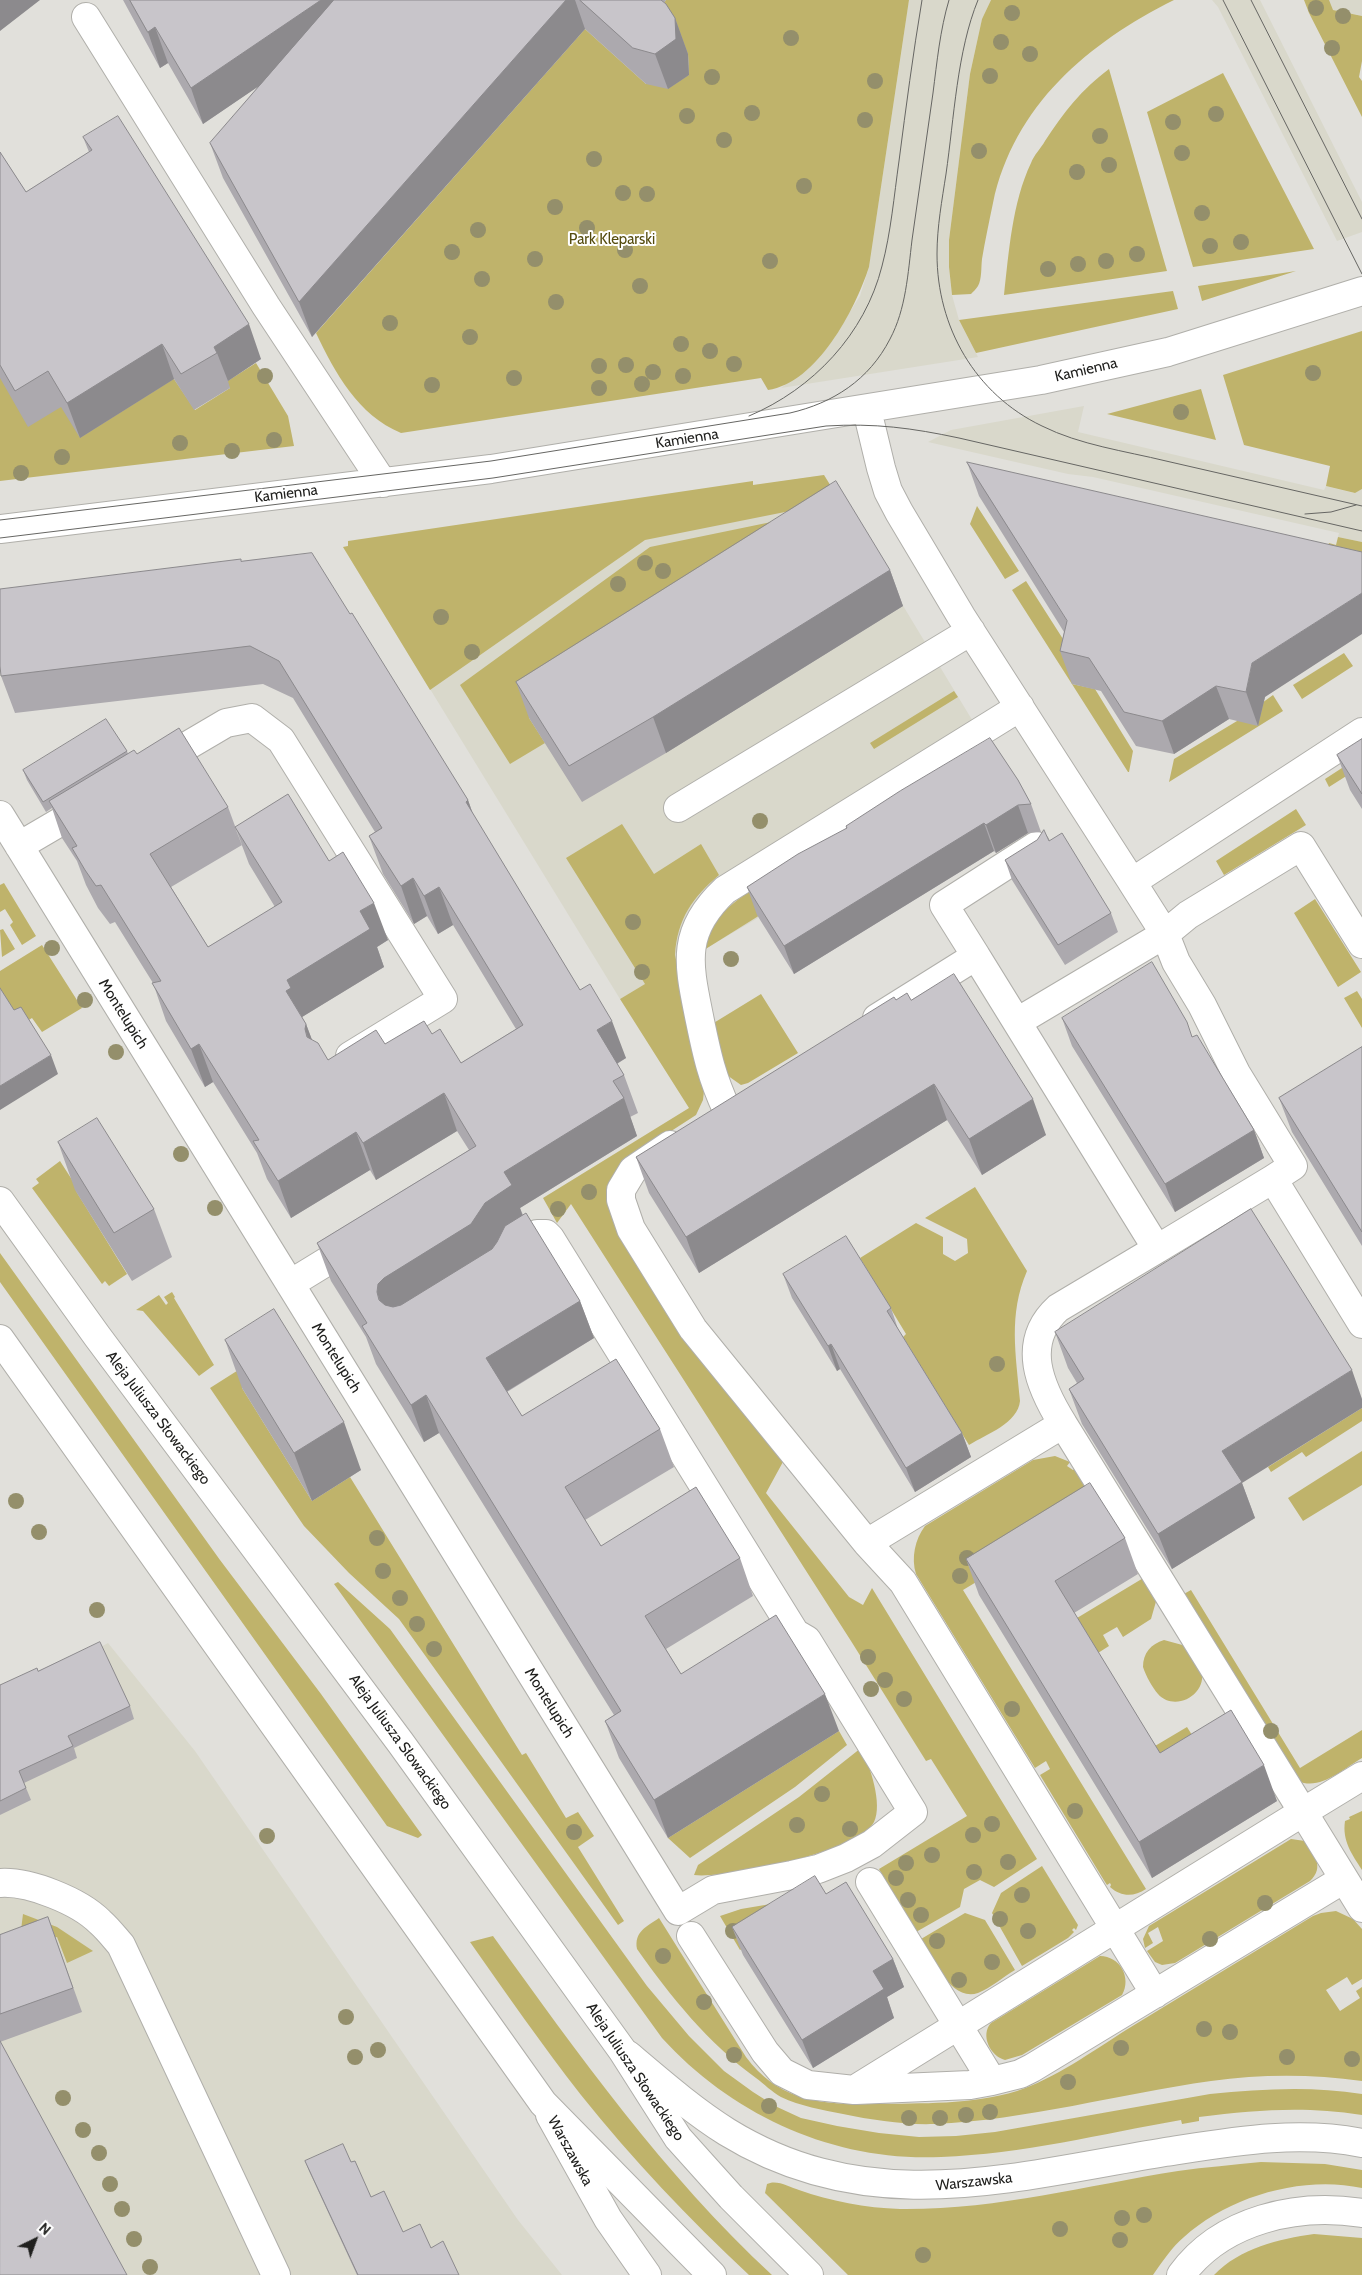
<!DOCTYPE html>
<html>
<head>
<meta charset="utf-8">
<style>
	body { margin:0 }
	#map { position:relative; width:1362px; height:2275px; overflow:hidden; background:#e1e0db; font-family:Cabin,sans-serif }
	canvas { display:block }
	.north { position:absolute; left:10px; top:2215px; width:50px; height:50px; -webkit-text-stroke:4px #fff; paint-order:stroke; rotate:42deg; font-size:14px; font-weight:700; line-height:20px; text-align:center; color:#20201e }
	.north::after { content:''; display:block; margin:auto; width:18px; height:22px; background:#20201e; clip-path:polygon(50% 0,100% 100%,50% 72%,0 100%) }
</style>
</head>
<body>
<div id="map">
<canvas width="1362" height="2275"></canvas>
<div class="north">N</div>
</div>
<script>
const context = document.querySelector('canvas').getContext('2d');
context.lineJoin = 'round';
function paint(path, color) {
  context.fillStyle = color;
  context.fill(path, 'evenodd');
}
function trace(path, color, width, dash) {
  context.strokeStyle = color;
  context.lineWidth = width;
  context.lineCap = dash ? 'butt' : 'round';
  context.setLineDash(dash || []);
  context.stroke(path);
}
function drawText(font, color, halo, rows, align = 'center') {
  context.font = font + ' Cabin,sans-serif';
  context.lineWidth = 4;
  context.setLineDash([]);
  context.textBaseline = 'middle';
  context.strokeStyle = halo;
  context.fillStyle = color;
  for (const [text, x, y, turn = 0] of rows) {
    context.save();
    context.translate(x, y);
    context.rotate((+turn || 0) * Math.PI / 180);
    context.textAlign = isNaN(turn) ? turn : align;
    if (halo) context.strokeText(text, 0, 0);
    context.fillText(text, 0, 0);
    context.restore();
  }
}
const built = new Path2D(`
	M909 0H991L982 19 970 74 949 240V267L952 295 959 320 978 357 781 388 807 368 826 349 860 296 869 267Z
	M1212 0H1260L1362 202V232L1337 241 1218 7Z
	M1304 0H1362V16L1333 10Z
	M1084 406 1078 432 1324 490 1326 486 1354 493 1362 489V542L1338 537 1339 533 1093 477 1068 474 928 442 951 430Z
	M824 475 980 733 757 915 758 918 620 999 343 547Z
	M108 1643 195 1751 518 2220 562 2275H0V1699L41 1680Z`);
const green = new Path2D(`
	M666 0H909L869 267C855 310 817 383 768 390L761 378 401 433C358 415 335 373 316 333L585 29 646 84 689 75 688 54 678 40 653 18Z
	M991 0H1174C1088 43 1014 105 993 203 989 222 985 241 982 259 981 267 982 279 978 286 976 289 973 292 971 294L952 295 949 267V240L970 74 982 19Z
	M1304 0H1329L1333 10 1362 16V61L1359 77 1362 81V117L1309 13Z
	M1109 69 1167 271 1004 295C1009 252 1012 203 1031 163 1034 155 1041 148 1045 141 1064 112 1081 90 1109 69Z
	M1223 73 1314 249 1193 267 1147 112Z
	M1296 271 1202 301 1198 286Z
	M1173 291 1178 309 976 353 959 320Z
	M1362 331V489L1355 493 1326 486 1330 466 1244 445 1223 375Z
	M0 341 61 407 174 379 195 410 230 388 226 382 256 363 288 416 294 446 0 481Z
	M1201 389 1216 440 1107 414Z
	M824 475 840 501 645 540 430 690 343 547 348 546V541L753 481V485Z
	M977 506 1019 571 1005 579 970 524Z
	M844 507 529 718 545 743 510 764 460 685 650 547Z
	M1338 537 1362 542V560L1326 552 1329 543 1336 545Z
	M1026 581 1077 661 1072 684 1095 689 1133 751 1129 772H1128L1012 590Z
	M1344 653 1353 666 1302 699 1293 685Z
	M954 691 958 697 874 749 870 743Z
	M1273 695 1283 711 1169 782 1174 759 1237 721Z
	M1362 755V766L1329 787 1325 779Z
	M970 756 983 776 704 950C711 922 720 913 743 896Z
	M1296 809 1306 825 1224 875 1216 861Z
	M622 824 654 874 701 844 719 875C693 897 677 919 675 955L704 1091 703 1100 696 1115 631 1157 612 1183 784 1460 766 1493 849 1597 863 1605 872 1588 1037 1859 994 1887 980 1880 964 1889 960 1907 916 1932 879 1869 967 1816 931 1759 926 1761 851 1641 571 1204 557 1223 543 1198 689 1108 620 999 645 984 566 858Z
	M4 883 36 936 22 945 10 925 13 922 5 909 0 912V885Z
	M1315 899 1361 972 1338 987 1294 913Z
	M3 929 15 949 2 957 0 930Z
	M42 945 82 1008 42 1032 32 1018 19 1026 0 996V971Z
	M1357 991 1362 999V1028L1344 998Z
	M761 994 798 1053 748 1083 741 1085 724 1073 712 1024Z
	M60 1161 76 1186V1191L127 1274 109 1286 105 1281 102 1284 32 1188 39 1183 36 1179Z
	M975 1187 1027 1271C1008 1315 1016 1354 1020 1401 1018 1423 987 1434 969 1445L903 1337 906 1334 860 1258 916 1223 943 1237V1254L955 1261 968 1253 967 1239 925 1218Z
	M0 1253 220 1560 321 1694 422 1835 418 1838 387 1826 0 1282Z
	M172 1292 175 1297 174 1298 214 1365 199 1376 143 1311 136 1310 159 1295 166 1305 168 1303 164 1297Z
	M284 1341 242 1388 312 1501 350 1477 522 1755 526 1753 566 1818 578 1812 594 1836 578 1847 624 1921 618 1925 399 1619 349 1573 304 1526 210 1388Z
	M1362 1408V1421L1306 1457 1302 1452 1271 1472 1268 1467Z
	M1362 1451V1485L1303 1521 1288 1498Z
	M1055 1456 1070 1462 1067 1466 1073 1470 1076 1468 1101 1507 963 1590 1146 1889C1134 1897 1121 1897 1110 1887L1111 1885 1110 1883 1107 1885 1105 1882 1040 1775 1050 1769 1046 1761 1035 1768 916 1574C911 1558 915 1539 925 1526L1033 1460Z
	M1145 1577 1157 1598 1151 1619 1123 1637 1117 1627 1103 1635 1109 1646 1098 1653 1077 1618Z
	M338 1582 390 1629 647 1986 689 2036 724 2071 753 2092 775 2106 801 2118 837 2126 879 2133 919 2137 956 2136 995 2132 1210 2094C1261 2089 1311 2086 1362 2094V2115C1303 2106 1258 2110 1199 2117V2121L1182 2124 1181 2120C1101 2134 1022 2154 941 2157 835 2162 733 2116 662 2038L334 1584Z
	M1191 1590 1300 1768 1362 1730V1758C1343 1769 1320 1791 1298 1781L1182 1595Z
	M1164 1640 1186 1646C1191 1653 1198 1661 1201 1669 1209 1694 1175 1713 1158 1694 1152 1687 1146 1676 1143 1667 1143 1653 1151 1644 1164 1640Z
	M1187 1727 1202 1751 1175 1780 1155 1746Z
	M839 1731 847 1745 795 1787 690 1858 668 1838Z
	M861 1748C870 1766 883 1804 874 1822 859 1852 726 1879 694 1875L698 1865 799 1797Z
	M1362 1811V1870C1352 1854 1342 1841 1345 1821L1350 1819 1349 1817Z
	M1291 1839 1305 1841C1314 1854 1325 1867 1310 1881L1175 1963 1162 1965 1155 1962 1147 1951 1163 1941 1158 1927 1148 1933 1153 1943 1145 1948 1143 1939 1149 1926Z
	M1042 1866 1078 1925 1076 1930 1074 1928 1072 1930 1074 1932 1068 1938 1022 1966 992 1913 1001 1893Z
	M842 1892 826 1898 740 1950 720 1916 741 1909Z
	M1336 1911 1353 1919 1362 1929V1979L1352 1985 1347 1977 1326 1990 1340 2011 1360 1998 1356 1991 1362 1987V2081C1312 2074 1261 2074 1211 2081 1118 2094 1027 2120 934 2124 904 2125 872 2120 843 2114 823 2110 800 2106 781 2097 772 2092 764 2084 756 2078 708 2043 671 1997 637 1949 634 1932 646 1927 659 1918L746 2057C779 2102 824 2105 875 2104 922 2103 971 2105 1017 2091 1054 2079 1093 2051 1126 2030 1188 1992 1251 1954 1313 1916L1321 1913Z
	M965 1913 985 1920 1015 1970C1003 1977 991 1988 978 1993 950 2002 933 1958 921 1939Z
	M23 1914 57 1927 93 1951 67 1963 57 1937 19 1946Z
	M493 1936C578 2054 664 2175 772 2275H749C689 2219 632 2159 581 2095 542 2045 506 1993 470 1942Z
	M1100 1956C1120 1956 1132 1978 1122 1995L1022 2055 1005 2060C990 2056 980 2035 991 2023Z
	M1261 2162 1325 2164 1362 2170V2188C1303 2175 1229 2196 1184 2237 1172 2247 1162 2262 1153 2275H848L765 2193 767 2184C776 2179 790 2187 799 2190 830 2201 866 2208 900 2209 997 2210 1083 2186 1178 2171 1206 2167 1233 2165 1261 2162Z
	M1314 2234 1362 2238V2275H1214C1240 2248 1279 2239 1314 2234Z`);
const minor = new Path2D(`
	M86 17 266 306 383 483
	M867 410 881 468 888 491 899 512 961 616 1132 882 1362 732
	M0 529 491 469 1041 380 1168 352 1362 291
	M158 763 226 723 252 718 281 740 443 999 350 1056
	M678 808 971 631
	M0 815 678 1911 713 1890 792 1875 818 1869 846 1858 872 1844 913 1812 807 1640 795 1633 550 1238 546 1234H537L506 1253
	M19 846 89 805
	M976 956 944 905 1036 846
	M877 1018 976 956 1157 1249 1273 1179 1362 1324
	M1017 1022 1165 934 1132 882
	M727 1110C712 1078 707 1055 700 1021 689 966 679 933 725 890L1020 707
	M670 1145 633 1170 621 1190V1200L631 1229 693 1329 867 1543 903 1582 1155 1994
	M1273 1179 1293 1166 1236 1073 1202 1005 1176 962 1165 934 1188 915 1301 846 1362 944
	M290 1284 357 1243
	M1063 1424C1040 1387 1020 1343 1058 1308L1157 1249
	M1362 1776 1303 1812 1362 1908
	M0 1883C29 1881 79 1901 100 1922 108 1929 114 1937 121 1945L276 2275
	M691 1936 765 2052 782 2072 808 2085 854 2090 1303 1812 1063 1424 867 1543
	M628 2055C660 2082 692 2110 727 2132 870 2220 1012 2177 1165 2152 1231 2142 1296 2130 1362 2143
	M992 2081 1020 2074 1032 2068 1344 1879
	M856 2090 970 2085 992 2081 870 1882
	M550 2115 608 2219 647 2275
	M1181 2275C1222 2219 1297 2203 1362 2213`);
const major = new Path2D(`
	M0 1201 97 1336 400 1742 622 2050 678 2138 731 2197 809 2275
	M0 1339 543 2103 712 2275`);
const tram = new Path2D(`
	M978 0C957 51 954 119 946 174 942 200 937 227 937 254 937 327 975 394 1042 426 1080 445 1125 451 1166 461 1231 476 1297 491 1362 506
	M1223 0 1362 274
	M1251 0 1362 219
	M749 416C813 389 865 334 882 266 891 232 894 196 899 161 906 107 913 54 922 0
	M1305 514 1331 512 1356 505
	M0 520 491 461 790 413C833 403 869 380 890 339 906 309 908 273 912 240 919 191 926 142 933 93 937 62 940 30 949 0
	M0 538 493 478 826 426C875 423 912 428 959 438L1362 531`);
const trees = [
	[1316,8],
	[1012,13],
	[1343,16],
	[791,38],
	[1001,42],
	[1332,48],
	[1030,54],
	[990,76],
	[712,77],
	[875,81],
	[752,113],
	[1216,114],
	[687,116],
	[865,120],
	[1173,122],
	[1100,136],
	[724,140],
	[979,151],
	[1182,153],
	[594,159],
	[1109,165],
	[1077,172],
	[804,186],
	[623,193],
	[647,194],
	[555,207],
	[1202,213],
	[587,228],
	[478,230],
	[1241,242],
	[1210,246],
	[625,250],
	[452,252],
	[1137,254],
	[535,259],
	[770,261],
	[1106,261],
	[1078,264],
	[1048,269],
	[482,279],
	[640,286],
	[556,302],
	[390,323],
	[470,337],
	[681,344],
	[710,351],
	[734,364],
	[626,365],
	[599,366],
	[653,372],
	[1313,373],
	[265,376],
	[683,376],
	[514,378],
	[642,384],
	[432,385],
	[599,388],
	[1181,412],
	[274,440],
	[180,443],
	[232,451],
	[62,457],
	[21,473],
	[645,563],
	[663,571],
	[618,584],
	[441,617],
	[472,652],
	[760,821],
	[633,922],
	[52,948],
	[731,959],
	[642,972],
	[85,1000],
	[116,1052],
	[181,1154],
	[589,1192],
	[215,1208],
	[558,1209],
	[997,1364],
	[16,1501],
	[39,1532],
	[377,1538],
	[967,1558],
	[383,1571],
	[960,1576],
	[400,1598],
	[97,1610],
	[417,1624],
	[434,1649],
	[868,1657],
	[885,1680],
	[871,1689],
	[904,1699],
	[1012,1709],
	[1271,1731],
	[822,1794],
	[1075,1811],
	[992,1824],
	[797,1825],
	[850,1829],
	[574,1832],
	[973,1835],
	[267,1836],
	[932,1855],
	[1008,1862],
	[906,1863],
	[974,1872],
	[896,1878],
	[1022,1895],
	[908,1900],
	[1265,1903],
	[921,1915],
	[1000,1919],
	[733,1931],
	[1028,1931],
	[1210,1939],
	[937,1941],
	[663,1956],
	[992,1962],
	[959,1980],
	[704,2002],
	[346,2017],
	[1204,2029],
	[1230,2032],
	[1121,2048],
	[378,2050],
	[734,2055],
	[355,2057],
	[1287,2057],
	[1352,2059],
	[1068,2082],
	[63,2098],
	[769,2106],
	[990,2112],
	[966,2115],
	[909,2118],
	[940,2118],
	[83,2130],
	[99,2153],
	[110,2184],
	[122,2209],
	[1144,2215],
	[1122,2218],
	[1060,2229],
	[134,2239],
	[1120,2240],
	[923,2255],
	[150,2267]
];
const wall = new Path2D(`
	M123 0H666L664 3 675 18 688 54 689 75 668 89 646 84 585 29 312 337 223 178 210 143 260 85 203 124 168 63 160 68Z
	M83 137 261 359 228 381 230 388 194 410 174 379 80 438 61 407 28 427 0 378V152L26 192 89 152Z
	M967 462 1265 697 1258 726 1229 719 1174 754 1136 746 1101 691 1072 684 1060 651 1064 632 979 496Z
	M242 561 350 614 468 800 473 814 580 990 626 1058 617 1064 624 1075 638 1113 630 1117 637 1136 520 1208 523 1215 580 1301 594 1338 507 1392 522 1416 660 1429 674 1467 585 1520 601 1546 740 1558 753 1596 666 1649 681 1674 839 1731 668 1838 619 1758 605 1721 614 1715 439 1433 424 1442 376 1364 366 1337 331 1281 317 1243 469 1150 457 1131 376 1180 370 1170 291 1218 267 1179 257 1153 213 1082 205 1087 166 1021 153 983 115 922 110 924 98 908 86 885 77 861 62 838 52 808 46 812 27 780 23 770 127 751 128 754H137L228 807 242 845 171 887 208 947 275 907 249 864 235 827 329 861 388 940 377 947 384 967 302 1017 306 1024 312 1040 328 1060 385 1044 432 1034 461 1063 516 1029 453 925 438 934 427 916 414 924 383 874 369 836 375 832 293 698 263 684 15 713 1 676Z
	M890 570 903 606 666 753 582 802 529 718 516 682Z
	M1362 739V809L1350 790 1337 755Z
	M1018 780 1031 804 1041 832 1028 833 996 853 994 851 794 974 757 915 747 887 846 829V826Z
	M1049 841 1111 913 1118 932 1065 965 1012 880 1005 860Z
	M896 1000H911L1046 1135 982 1175 947 1120 699 1273 649 1193 636 1157Z
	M1062 1018 1192 1037 1254 1130 1264 1158 1175 1212 1072 1046Z
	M1362 1047V1246L1292 1132 1279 1098Z
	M58 1142 154 1209 172 1257 132 1281 75 1190Z
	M783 1274 891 1308 898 1329 962 1433 971 1457 915 1492 840 1369 837 1371 792 1298Z
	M1055 1332 1242 1483 1255 1518 1172 1569 1082 1424 1069 1389 1077 1383 1068 1368Z
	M225 1340 361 1470 312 1501 242 1388Z
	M1125 1538 1138 1574 1074 1613 1160 1753 1277 1801 1152 1878 979 1595 966 1559Z
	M38 1671 130 1706 134 1719 74 1748 77 1758 24 1783 31 1800 0 1815V1685Z
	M826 1894 893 1959 904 1987 887 1997 894 2018 813 2068 743 1955 732 1927Z
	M48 1917 82 2012 0 2042V2275V1935Z
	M305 2161 351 2162 371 2197 403 2232 431 2248 459 2275H357L309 2171Z`);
const shadedWall = new Path2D(`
	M0 0H40L0 31Z
	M321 0H339L349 25 203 124 191 88Z
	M566 0H575L585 29 312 337 299 302Z
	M675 18 688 54 689 75 668 89 655 54Z
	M155 27 168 63 160 68 148 32Z
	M249 324 261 359 228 381 217 353 214 347Z
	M162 344 174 379 80 438 67 403Z
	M890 570 903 606 666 753 653 717Z
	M1362 593V634L1265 697 1258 726 1246 692 1252 663Z
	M1216 686 1229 719 1174 754 1162 721Z
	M468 800 481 838 466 802Z
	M1018 805 1028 833 996 853 986 825Z
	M984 823 994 851 794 974 784 946Z
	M413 878 427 916 414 924 401 886Z
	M439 887 453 925 438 934 424 896Z
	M374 903 388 940 377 947 384 967 302 1017 286 991 287 980 360 911Z
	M612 1021 626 1058 611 1067 597 1030Z
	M306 1024 320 1061 318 1067 305 1029Z
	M199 1044 213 1082 205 1087 191 1049Z
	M51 1055 58 1074 0 1110V1086Z
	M934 1084 947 1120 699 1273 686 1237Z
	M444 1093 457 1131 376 1180 363 1143Z
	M624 1098 637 1136 520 1208 525 1223 485 1262 390 1330 377 1292 378 1284 384 1278 504 1172Z
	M1033 1099 1046 1135 982 1175 969 1139Z
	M1254 1130 1264 1158 1175 1212 1165 1184Z
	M356 1132 370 1170 291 1218 278 1181Z
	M580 1301 594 1338 499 1396 486 1358Z
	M831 1344 840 1369 837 1371 828 1346Z
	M1352 1370 1362 1399V1408L1242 1483 1255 1518 1172 1569 1158 1534 1222 1451Z
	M426 1395 439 1433 424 1442 411 1405Z
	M344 1422 361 1470 312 1501 294 1453Z
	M962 1433 971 1457 915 1492 906 1468Z
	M825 1694 839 1731 668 1838 654 1800Z
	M1264 1765 1277 1801 1152 1878 1139 1842Z
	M893 1959 904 1987 887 1997 894 2018 813 2068 802 2040 873 1971Z`);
const building = new Path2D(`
	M130 0H321L191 88 155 27 148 32Z
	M334 0H566L299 302 210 143Z
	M580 0H661L666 4 675 18 676 39 655 54 633 48Z
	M118 116 249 324 214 347 217 353 181 374 162 344 67 403 48 371 15 391 0 365V152L26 192 92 150 83 137Z
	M967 462 1362 552V593L1252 663 1246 692 1216 686 1162 721 1124 712 1089 658 1060 651 1067 621Z
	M836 481 890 570 653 717 569 766 516 682Z
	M312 553 350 614 352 613 468 800 466 802 580 990 590 984 612 1021 597 1030 624 1075 613 1081 624 1098 504 1172 512 1185 485 1203 471 1224 384 1278 378 1284 377 1292 379 1300 385 1305 393 1307 401 1305 492 1249 497 1242 505 1226 526 1213 580 1301 486 1358 522 1416 616 1359 660 1429 565 1487 601 1546 696 1487 740 1558 645 1616 681 1674 776 1615 825 1694 654 1800 605 1721 621 1711 426 1395 411 1405 362 1326 367 1323 317 1243 476 1146 444 1093 363 1143 356 1132 278 1181 253 1141 259 1140 199 1044 191 1049 152 983 161 981 101 885 96 886 85 870 72 848 77 846 49 801 134 750 137 754 179 728 228 807 150 854 208 947 282 902 235 827 288 794 329 861 343 852 374 903 360 911 370 929 287 980 291 988 286 991 306 1024 305 1029 307 1037 318 1043 328 1060 376 1030 385 1044 424 1021 432 1034 440 1029 461 1063 523 1025 439 887 424 896 413 878 401 886 369 836 382 828 279 661 250 646 1 676 0 666V589L241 559V561Z
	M106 719 127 751 43 802 23 770Z
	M990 738 1018 780 1031 804 1018 805 986 825 984 823 784 946 747 887 798 854 847 828 846 826 900 791Z
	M1362 739V794L1337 755Z
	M1044 830 1049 841 1062 833 1111 913 1058 945 1005 860 1037 840Z
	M1152 962 1187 1022 1192 1037 1197 1035 1254 1130 1165 1184 1062 1018Z
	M954 974 1033 1099 969 1139 934 1084 686 1237 636 1157 894 997 896 1000 907 993 911 1000Z
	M0 988 14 1010 21 1007 51 1055 0 1086Z
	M1362 1047V1232L1279 1098Z
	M97 1118 154 1209 114 1233 58 1142Z
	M1251 1209 1352 1370 1222 1451 1242 1482 1158 1534 1069 1389 1084 1379 1055 1332Z
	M846 1236 891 1308 887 1311 962 1433 906 1468 831 1344 828 1346 783 1274Z
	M274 1309 344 1422 294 1453 225 1340Z
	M1090 1483 1125 1538 1055 1581 1160 1753 1231 1710 1264 1765 1139 1842 966 1559Z
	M100 1642 130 1706 68 1736 73 1746 19 1771 26 1788 0 1801V1685L37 1668 38 1671Z
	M815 1876 826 1894 846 1882 893 1959 873 1971 884 1989 802 2040 732 1927Z
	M48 1917 73 1988 0 2014V1935Z
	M0 2041 127 2275H0Z
	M343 2144 351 2162 355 2161 371 2197 384 2191 403 2232 420 2224 431 2248 443 2241 459 2275H358L305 2161Z`);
const parkNames = [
	["Park Kleparski",612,240]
];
const streetNames = [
	["Kamienna",1086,370,-13],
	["Kamienna",687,439,-9],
	["Kamienna",286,494,-7],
	["Montelupich",123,1014,58],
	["Montelupich",336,1358,58],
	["Aleja Juliusza Słowackiego",158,1418,53],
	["Montelupich",549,1703,58],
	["Aleja Juliusza Słowackiego",400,1742,54],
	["Aleja Juliusza Słowackiego",635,2072,56],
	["Warszawska",570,2151,61],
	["Warszawska",974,2182,-6]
];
paint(built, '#d9d8cb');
paint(green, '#bfb36b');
trace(minor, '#b0afaa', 30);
trace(major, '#b0afaa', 30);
trace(minor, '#fff', 28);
trace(major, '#fff', 28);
trace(tram, '#666663', 1);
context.fillStyle = '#948f6b';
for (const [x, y] of trees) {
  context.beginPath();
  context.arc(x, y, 8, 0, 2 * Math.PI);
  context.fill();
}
paint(wall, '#aca9ae');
paint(shadedWall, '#8c8a8d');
paint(building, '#c8c5ca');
trace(building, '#8c8a8d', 1);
drawText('15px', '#554c0f', '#fff', parkNames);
drawText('15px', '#20201e', '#fff', streetNames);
</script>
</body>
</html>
